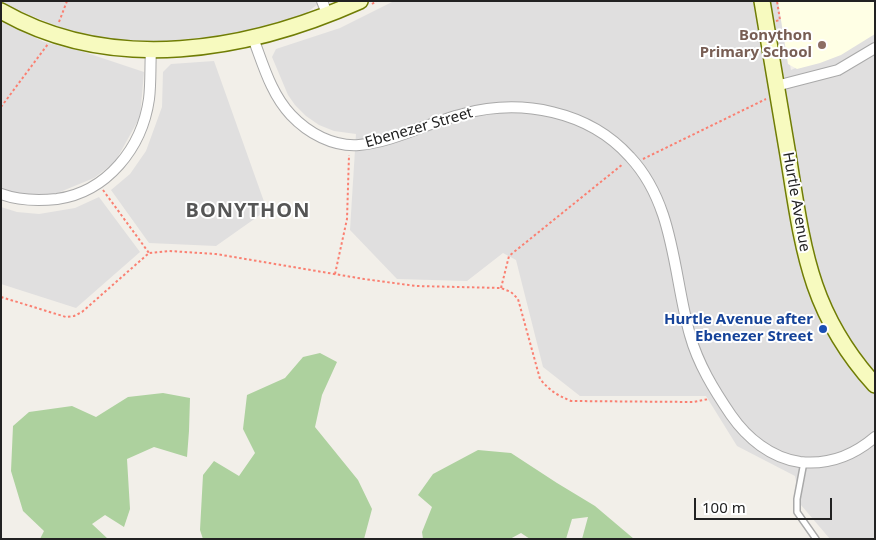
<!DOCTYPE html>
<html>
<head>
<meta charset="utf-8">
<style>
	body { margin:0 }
	#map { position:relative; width:876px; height:540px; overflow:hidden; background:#f2efe9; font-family:"Noto Sans",sans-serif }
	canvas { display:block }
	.frame { position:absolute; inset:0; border:2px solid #222; pointer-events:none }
	.scale { position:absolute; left:694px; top:498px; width:138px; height:22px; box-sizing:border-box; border:2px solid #222; border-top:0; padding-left:6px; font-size:15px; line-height:18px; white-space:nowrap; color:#222; -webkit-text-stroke:4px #fff; paint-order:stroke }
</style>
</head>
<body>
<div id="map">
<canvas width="876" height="540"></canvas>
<div class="frame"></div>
<div class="scale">100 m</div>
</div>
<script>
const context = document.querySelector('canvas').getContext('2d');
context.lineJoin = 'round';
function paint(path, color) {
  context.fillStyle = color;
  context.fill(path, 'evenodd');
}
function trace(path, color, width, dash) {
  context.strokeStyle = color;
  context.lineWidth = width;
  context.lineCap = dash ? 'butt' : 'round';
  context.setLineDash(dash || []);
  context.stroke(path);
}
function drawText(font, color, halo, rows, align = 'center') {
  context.font = font + ' "Noto Sans",sans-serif';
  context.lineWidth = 4;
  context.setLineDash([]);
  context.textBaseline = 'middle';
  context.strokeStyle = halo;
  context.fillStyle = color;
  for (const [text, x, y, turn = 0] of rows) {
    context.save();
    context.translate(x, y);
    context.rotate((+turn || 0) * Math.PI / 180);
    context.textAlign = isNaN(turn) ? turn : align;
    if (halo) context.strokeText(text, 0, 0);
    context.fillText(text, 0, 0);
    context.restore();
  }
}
const residential = new Path2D(`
	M2 1H322L301 17 260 28 228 35 165 41 113 40 64 29 10 7Z
	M394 1H778L791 70 875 33V539H830L801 505 795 476 737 446 706 396H580L543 367 516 260 503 253 467 281 397 279 350 230 356 134 334 131 319 125 306 116 295 105 288 95 272 57 276 49 340 28Z
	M1 20 44 42 81 51 144 72 140 117 115 162 94 178 38 201 1 188Z
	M214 61 267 210 216 246 149 243 111 190 130 174 146 151 162 107 163 72 171 64Z
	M99 197 140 252 76 308 1 284V207L17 212 39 214 75 208Z`);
const education = new Path2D(`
	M778 1H875V34L841 55 820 63 797 69 788 64Z`);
const forest = new Path2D(`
	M320 353 337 362 322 395 315 427 358 480 372 509 364 539H203L200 530 203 475 214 461 239 476 255 453 243 429 247 395 285 378 303 357Z
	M163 393 190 398 189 431 187 457 154 447 127 459 130 509 124 527 105 515 92 524 108 539H40L44 531 23 511 11 471 13 426 29 412 72 406 96 417 128 397Z
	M478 450 511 453 557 483 595 506 634 539H582L588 517 572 519 566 539H530L521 533 510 539H423L422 532 432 507 418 495 433 474Z`);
const path = new Path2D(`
	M372 4 377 1
	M776 21 780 20 777 1
	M59 22 67 1
	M1 107 48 44
	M643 159 766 99
	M103 190 149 253
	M335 274 347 219 349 155
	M501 288 509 256 623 164
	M1 297 66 317 74 316 82 312 149 253 169 251 216 254 364 279 416 286 501 288 511 292 518 299 540 379C550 391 557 395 571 401L693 402 709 399`);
const lane = new Path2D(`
	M804 462 797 499V512L816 539`);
const street = new Path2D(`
	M322 1 328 16
	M253 38C263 64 271 94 291 115 308 133 333 147 359 145 394 142 429 122 463 114 521 98 589 111 630 157 675 205 673 275 690 335 698 364 714 390 731 415 747 438 771 458 800 462 828 465 854 455 875 437
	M776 86 838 70 875 48
	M1 194C20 201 38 201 57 199 107 192 142 148 149 99 151 83 150 66 151 50`);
const secondary = new Path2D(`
	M762 1C771 52 779 104 788 155 803 248 809 312 875 385
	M1 11C113 75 248 51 360 1`);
const markers = [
	[822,45,5,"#8d6e63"],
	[823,329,5,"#1a4fb4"]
];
const educationNames = [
	["Bonython",812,36],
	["Primary School",812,53]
];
const streetNames = [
	["Ebenezer Street",419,128,-16],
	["Hurtle Avenue",796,202,80]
];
const transitNames = [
	["Hurtle Avenue after",813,320],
	["Ebenezer Street",813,337]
];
const districtNames = [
	["BONYTHON",248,211]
];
paint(residential, '#e0dfdf');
paint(education, '#ffffe5');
paint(forest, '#add19e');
trace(lane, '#a9a9a9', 8);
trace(street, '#a9a9a9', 12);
trace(secondary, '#707d05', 18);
trace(path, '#fa8072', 2, [2.5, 2.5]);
trace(lane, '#fff', 5);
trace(street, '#fff', 10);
trace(secondary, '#f7fabf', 15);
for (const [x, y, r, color] of markers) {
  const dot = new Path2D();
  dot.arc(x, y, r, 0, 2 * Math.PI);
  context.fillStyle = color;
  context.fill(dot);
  trace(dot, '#fff', 2);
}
drawText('bold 15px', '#785e54', '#fff', educationNames, 'right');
drawText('15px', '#222', '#fff', streetNames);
drawText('bold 15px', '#164399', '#fff', transitNames, 'right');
context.letterSpacing = '1px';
drawText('bold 20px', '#555', '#fff', districtNames);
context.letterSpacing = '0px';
</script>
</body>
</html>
